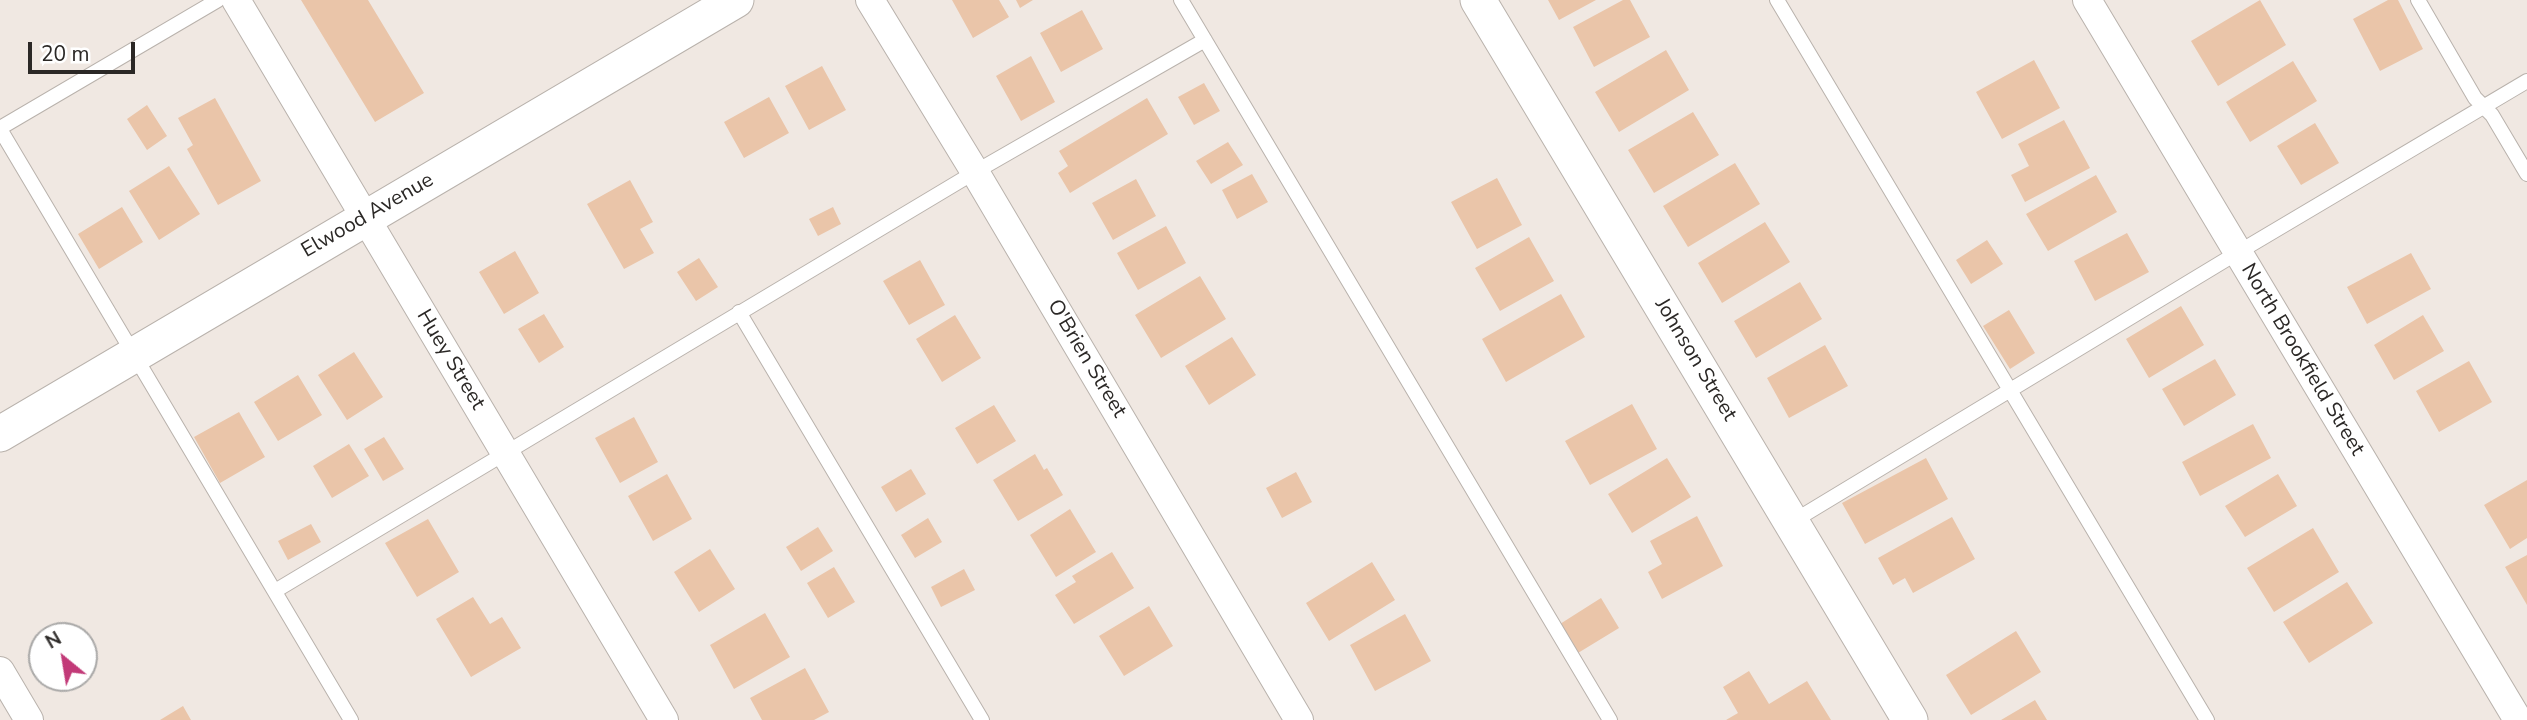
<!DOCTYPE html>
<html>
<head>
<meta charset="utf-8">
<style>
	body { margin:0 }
	#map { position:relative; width:2527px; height:720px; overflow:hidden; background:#f0e8e2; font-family:"Nunito Sans",sans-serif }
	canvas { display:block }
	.north { position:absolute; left:28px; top:622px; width:70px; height:70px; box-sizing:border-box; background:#fff; border:2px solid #aaa9a8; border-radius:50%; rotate:330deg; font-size:19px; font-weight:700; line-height:28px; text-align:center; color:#2b2826 }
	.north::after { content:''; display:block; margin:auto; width:24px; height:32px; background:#c23a78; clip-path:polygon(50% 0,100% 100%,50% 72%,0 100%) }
	.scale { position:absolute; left:28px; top:42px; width:107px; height:32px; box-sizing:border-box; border:4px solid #2b2826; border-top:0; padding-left:9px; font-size:21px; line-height:24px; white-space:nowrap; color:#2b2826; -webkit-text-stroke:5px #fff; paint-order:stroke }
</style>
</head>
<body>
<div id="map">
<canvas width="2527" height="720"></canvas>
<div class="north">N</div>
<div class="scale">20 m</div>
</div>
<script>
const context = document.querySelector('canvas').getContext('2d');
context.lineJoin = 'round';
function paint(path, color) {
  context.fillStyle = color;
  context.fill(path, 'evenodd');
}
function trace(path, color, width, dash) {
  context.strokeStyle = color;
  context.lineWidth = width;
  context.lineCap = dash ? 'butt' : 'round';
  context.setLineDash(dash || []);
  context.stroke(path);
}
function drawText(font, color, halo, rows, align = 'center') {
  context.font = font + ' "Nunito Sans",sans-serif';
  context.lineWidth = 7;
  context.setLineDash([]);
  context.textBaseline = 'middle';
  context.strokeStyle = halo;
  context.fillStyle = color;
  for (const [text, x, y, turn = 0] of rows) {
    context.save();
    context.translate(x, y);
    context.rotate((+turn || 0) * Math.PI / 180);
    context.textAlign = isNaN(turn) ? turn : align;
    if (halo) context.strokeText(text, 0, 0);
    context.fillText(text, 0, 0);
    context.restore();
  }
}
const building = new Path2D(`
	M301 0H368L424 93 375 122Z
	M952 0H999L1009 17 973 38Z
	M1016 0H1033L1020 8Z
	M1548 0H1596L1559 20Z
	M1623 0H1630L1650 37 1594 67 1573 27Z
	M2260 0 2286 45 2218 86 2191 41Z
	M2388 0H2398L2423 49 2380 71 2353 19Z
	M1082 10 1103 49 1061 72 1040 33Z
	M1666 50 1689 90 1619 132 1595 92Z
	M1031 56 1055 102 1021 121 996 76Z
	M2034 60 2060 108 2002 139 1976 92Z
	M2293 61 2317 101 2250 142 2226 102Z
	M822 66 846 110 809 130 785 86Z
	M1204 83 1220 111 1194 125 1178 97Z
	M769 97 789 133 744 158 724 122Z
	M215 98 261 181 218 205 187 149 193 145 178 118Z
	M1147 98 1168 134 1070 193 1058 173 1068 166 1059 151Z
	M147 105 167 136 147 150 127 119Z
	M1693 112 1719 155 1654 193 1628 150Z
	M2064 120 2090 168 2025 202 2011 175 2029 166 2018 144Z
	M2315 123 2339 163 2301 185 2277 146Z
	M1228 142 1243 165 1211 184 1196 161Z
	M1735 163 1760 204 1688 247 1663 206Z
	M169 166 200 214 159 240 129 191Z
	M1252 174 1268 202 1237 219 1222 190Z
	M2096 175 2117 212 2048 251 2026 214Z
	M1497 178 1522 225 1477 249 1451 202Z
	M1136 179 1156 216 1113 240 1092 203Z
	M630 180 653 222 640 229 654 253 624 269 587 204Z
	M122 207 143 242 99 269 78 234Z
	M833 207 841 224 818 236 809 219Z
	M1765 222 1790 262 1722 303 1698 263Z
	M1166 226 1186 263 1138 290 1117 253Z
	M2127 233 2149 272 2095 301 2074 261Z
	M1529 237 1554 281 1500 311 1475 268Z
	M1987 240 2003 264 1971 284 1956 260Z
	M515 251 539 293 504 314 479 272Z
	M2411 253 2431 289 2367 324 2347 287Z
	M699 258 718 287 696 301 677 272Z
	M920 260 945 305 909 325 883 281Z
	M1200 276 1226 319 1161 358 1135 315Z
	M1800 282 1822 319 1756 358 1734 321Z
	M1561 294 1585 337 1506 382 1482 339Z
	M2181 306 2204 345 2149 378 2126 339Z
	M2009 310 2035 353 2010 369 1983 326Z
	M544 314 564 347 539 363 518 329Z
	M955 315 981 358 942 382 916 339Z
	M2423 315 2444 351 2394 380 2374 345Z
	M1232 337 1256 375 1209 405 1185 366Z
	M1825 345 1848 386 1789 418 1767 378Z
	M354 352 383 397 347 420 318 375Z
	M2215 359 2236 395 2184 426 2162 389Z
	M2469 361 2492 402 2439 432 2416 391Z
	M298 375 322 415 278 441 254 402Z
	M1632 404 1657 449 1590 485 1565 441Z
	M994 405 1016 441 977 464 955 428Z
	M239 412 265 457 220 483 194 437Z
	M634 417 658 462 620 483 595 438Z
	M2253 424 2271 458 2200 496 2182 462Z
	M384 437 404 469 383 481 364 449Z
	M349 444 369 476 332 498 313 466Z
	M1035 454 1044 470 1047 468 1063 495 1018 521 993 480Z
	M1667 458 1691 497 1632 533 1608 494Z
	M1926 458 1948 499 1865 544 1842 503Z
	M911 469 926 494 896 512 881 487Z
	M1296 472 1312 502 1282 518 1266 488Z
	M667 474 692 519 653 541 628 496Z
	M2278 474 2297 506 2245 537 2225 506Z
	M2527 480V538L2510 549 2484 505Z
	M1070 509 1096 552 1056 577 1030 535Z
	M1697 516 1723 566 1662 599 1648 572 1662 564 1650 541Z
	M1952 517 1975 559 1913 593 1905 578 1893 585 1878 558Z
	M928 518 942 542 915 558 901 535Z
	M428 519 459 572 417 597 385 543Z
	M311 524 321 542 288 560 278 541Z
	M818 527 833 551 801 571 786 547Z
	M2313 528 2339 572 2274 612 2247 568Z
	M710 549 735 589 699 612 674 572Z
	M1112 552 1134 588 1074 624 1055 595 1076 582 1072 576Z
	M2527 555V605L2505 567Z
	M1372 562 1395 600 1329 641 1306 603Z
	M834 567 855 602 828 618 807 583Z
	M964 569 975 590 941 607 931 587Z
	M2347 582 2373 623 2309 663 2283 622Z
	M473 597 490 624 502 617 521 648 471 677 436 619Z
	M1601 598 1619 628 1578 653 1560 624Z
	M1149 606 1173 646 1124 676 1099 636Z
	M765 613 790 657 734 689 710 645Z
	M1405 614 1431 661 1375 691 1350 645Z
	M2016 631 2041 672 1971 715 1946 675Z
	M805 668 829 712 814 720H762L750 698Z
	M1749 671 1769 704 1807 681 1831 720H1726L1738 713 1723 687Z
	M2035 700 2047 720H2001Z
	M183 706 191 720H160Z`);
const service = new Path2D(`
	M1181 0 1610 720
	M1777 0 2207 720
	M2418 0 2475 98 2492 115 2527 174
	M0 128 218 0
	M0 129 351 720
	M739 312 982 720
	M1792 522 2237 253 2527 81
	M275 591 975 172 1205 40`);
const minor = new Path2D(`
	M236 0 664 720
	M870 0 975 172 1299 720
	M2087 0 2518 720
	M0 671 29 720`);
const tertiary = new Path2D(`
	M1478 0 1910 720
	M0 434 736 0`);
const streetNames = [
	["Elwood Avenue",368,216,-30],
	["O'Brien Street",1086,359,59],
	["Huey Street",450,360,59],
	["Johnson Street",1695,360,59],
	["North Brookfield Street",2302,360,59]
];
paint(building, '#eac5a9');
trace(service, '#b9b2ac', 16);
trace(minor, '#b9b2ac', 30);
trace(tertiary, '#b9b2ac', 37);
trace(service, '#fff', 14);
trace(minor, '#fff', 28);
trace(tertiary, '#fff', 35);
drawText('21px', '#2b2826', '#fff', streetNames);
</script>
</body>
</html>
